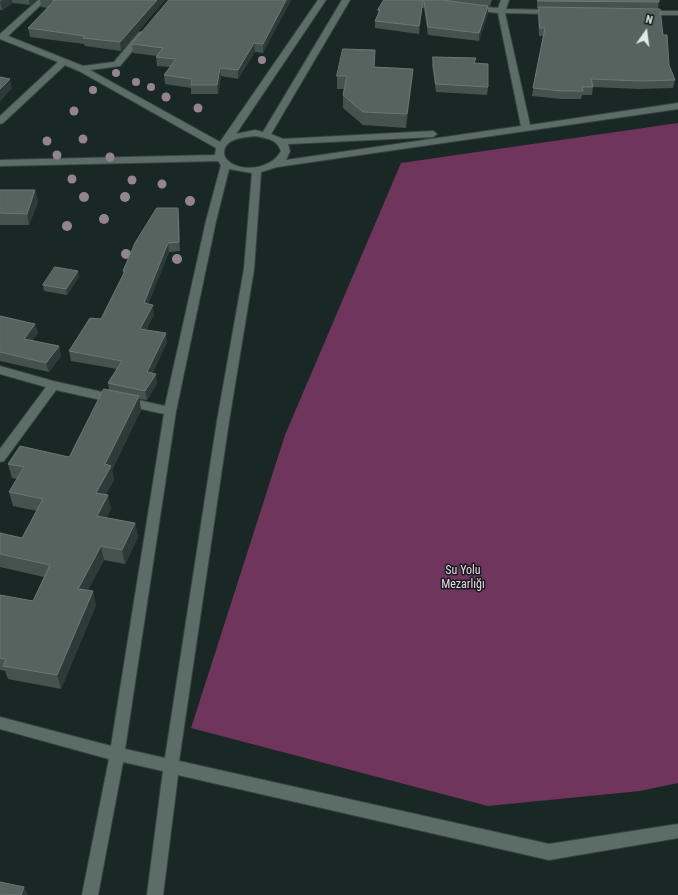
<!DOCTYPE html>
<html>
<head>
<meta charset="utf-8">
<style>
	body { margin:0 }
	#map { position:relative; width:678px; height:895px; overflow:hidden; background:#192824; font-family:"Roboto Condensed",sans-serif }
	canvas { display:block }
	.north { position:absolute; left:626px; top:12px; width:40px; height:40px; -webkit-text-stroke:3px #0f1e1a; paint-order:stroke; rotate:14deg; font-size:11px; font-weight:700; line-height:16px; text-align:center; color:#e1eae7 }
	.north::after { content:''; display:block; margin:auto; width:14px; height:18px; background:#e1eae7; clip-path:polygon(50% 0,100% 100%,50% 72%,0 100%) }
</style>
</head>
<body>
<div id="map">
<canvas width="678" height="895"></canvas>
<div class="north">N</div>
</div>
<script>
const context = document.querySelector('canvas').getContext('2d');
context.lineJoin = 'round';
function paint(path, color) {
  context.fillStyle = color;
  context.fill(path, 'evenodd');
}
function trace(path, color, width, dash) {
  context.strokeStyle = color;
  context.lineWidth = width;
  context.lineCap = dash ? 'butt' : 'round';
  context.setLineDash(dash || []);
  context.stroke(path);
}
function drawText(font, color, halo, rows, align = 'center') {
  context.font = font + ' "Roboto Condensed",sans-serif';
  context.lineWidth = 3;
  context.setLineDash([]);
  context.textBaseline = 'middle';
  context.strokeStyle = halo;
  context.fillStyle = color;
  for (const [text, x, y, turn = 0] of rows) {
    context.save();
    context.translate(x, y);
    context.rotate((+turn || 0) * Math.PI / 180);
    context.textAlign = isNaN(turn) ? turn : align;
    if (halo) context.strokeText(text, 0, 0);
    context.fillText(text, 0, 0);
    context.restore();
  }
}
const green = new Path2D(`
	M678 123V783L640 791 488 806 191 728 285 435 401 163Z`);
const minor = new Path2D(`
	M38 0H46L8 36 83 66 114 62 139 32H145V36L120 66 90 70 220 142 318 0H326L236 134 255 130 263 132 342 0H350L271 134 283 139 433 131 437 134 433 137 288 144 290 151 286 160 521 126 498 13 472 10 468 8 472 6 498 8 501 0H509L506 9 554 10 558 12 554 14 505 13 530 125 678 103V109L277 167 261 172 254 269 229 421 179 761 549 844 678 824V838L549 860 178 775 163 895H147L163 771 123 762 98 895H82L109 759 0 729V717L111 746 164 414 56 390 4 461 0 462V449L46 387 0 374V366L53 381 165 406 206 221 221 165 218 161 0 166V160L215 155 216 148 79 71 65 65 3 123 0 124V116L58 62 0 39V34ZM255 136C266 138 277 139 281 151 273 168 242 174 227 160 225 158 224 155 224 152 225 138 245 137 255 136ZM229 169 252 173 244 269 217 421 165 758 125 749 176 411 216 221Z
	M641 11H678V15H641Z`);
const trees = [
	[262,60,4],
	[116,73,4],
	[136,82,4],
	[151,87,4],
	[93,90,4],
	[166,97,4.5],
	[198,108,4.5],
	[74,111,4.5],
	[83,139,4.5],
	[47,141,4.5],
	[57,155,4.5],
	[110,157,4.5],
	[72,179,4.5],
	[132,180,4.5],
	[162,184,4.5],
	[84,197,5],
	[125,197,5],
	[190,201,5],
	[104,219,5],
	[67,226,5],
	[126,254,5],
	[177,259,5]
];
const wall = new Path2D(`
	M0 0H36L30 5 13 3 2 10H0Z
	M40 0H165L121 51 85 46 84 44 30 37 28 28 48 8 41 7Z
	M169 0H291L263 53 255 52 238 79 221 76 218 94H191V88L165 84 164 75 170 67 157 66 156 57 157 56 133 53 132 44Z
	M384 0H442L488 6V13L479 41 428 35 424 8H422L419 34 375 28V21L378 14V10Z
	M442 0H492L490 6Z
	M537 0H659V2L658 9 669 65 675 80 673 88 639 89 593 87 592 95H582L581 99H561L532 96 543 36H539L538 15 539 8H537Z
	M433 57 476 64 488 87 487 95 436 92 432 65Z
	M375 67 413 69 412 82 406 128 363 125 343 108V95L345 89H337V76Z
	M0 190H35L38 202 29 225H0Z
	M178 208 179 217 180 251 169 252 148 304 154 314 146 330 167 342 152 374 157 383 147 400 139 399 141 410 112 470 114 480 106 494 111 509 106 518 135 523 138 537 125 564 104 560 88 590 96 605 61 689 8 679 5 671 0 670V595L33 601 44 577 0 567V533L22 538 37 511 13 506 9 492 17 479 12 478 8 464 69 457 109 390 108 383 117 369 71 361 69 351 101 319 124 275 123 271Z
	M79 277 67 295 44 291 43 285Z
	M0 316 35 324 38 333 32 340 59 346 61 356 49 372 0 361Z`);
const shadedWall = new Path2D(`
	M3 0H12L13 3 2 10 0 2Z
	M29 0H36L30 5Z
	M157 0H165L121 51 120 42Z
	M286 0H291L263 53V44Z
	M423 1 422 8 419 34V26Z
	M488 6V13L479 41V33Z
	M254 43 255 52 238 79V70Z
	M220 68 221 76 218 94 217 85Z
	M413 69 412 82 406 128 407 114Z
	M10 79 12 88 0 102V89Z
	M35 190 38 202 29 225 27 214Z
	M178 208 179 217 180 251 179 242Z
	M168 243 169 252 145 312 144 303Z
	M78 271 79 277 67 295 66 289Z
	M153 305 154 314 141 338 140 329Z
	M35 324 38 333 27 348 24 339Z
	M166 333 167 342 148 382 147 372Z
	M59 346 61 356 49 372 46 363Z
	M156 374 157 383 147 400 145 391Z
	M139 396 141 410 112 470 114 480 99 506 96 493 105 464Z
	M108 495 111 509 100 530 97 516Z
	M135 523 138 537 125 564 122 550Z
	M101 546 104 560 82 602 78 589Z
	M93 591 96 605 61 689 57 675Z
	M24 887 28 895H21Z`);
const building = new Path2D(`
	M53 0H157L120 42 83 38 85 36 28 28 55 0Z
	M169 0H286L263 44 254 43 238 70 220 68 217 85H191L192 79 164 75 176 59 156 57 163 48 132 44Z
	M384 0H442L488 6 479 33 428 27 424 1H423L419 26 375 21 380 10H378Z
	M538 0H659V2L538 1Z
	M539 7 660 9 663 35H667L669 65 675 80 641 81 591 79 593 87H582L583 91H562L533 88 545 28H540Z
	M343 49 375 50 374 67 413 69 407 114 363 112 343 95 347 76H337Z
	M433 57 476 58 474 63 488 64V87L436 84Z
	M0 77 10 79 0 89Z
	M0 190H35L27 214 0 213Z
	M157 208H178L179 242 168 243 144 303 153 305 140 329 166 333 147 372 156 374 145 391 108 383 122 361 69 351 90 318 101 319 125 271H123L135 243Z
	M55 267 78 271 66 289 43 285Z
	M0 316 35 324 24 339 59 346 46 363 0 352Z
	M104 389 139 396 105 464 111 466 96 493 108 495 97 516 135 523 122 550 101 546 78 589 93 591 57 675 3 666 6 659 0 658V595L33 601 50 565 0 554V533L22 538 43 499 9 492 24 467 8 464 20 446 69 457Z
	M0 882 24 887 21 895H0Z`);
const parkNames = [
	["Su Yolu",463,571],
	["Mezarlığı",463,585]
];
paint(green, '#6f355c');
trace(minor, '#394541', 2);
paint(minor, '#5c6d68');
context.fillStyle = '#948490';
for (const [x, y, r] of trees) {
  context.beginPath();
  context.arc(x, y, r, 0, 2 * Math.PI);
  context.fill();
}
paint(wall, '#44534e');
paint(shadedWall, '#2c3b37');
paint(building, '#55645f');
trace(building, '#6b7974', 1);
drawText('12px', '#f8d0e8', '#0f1e1a', parkNames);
</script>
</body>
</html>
